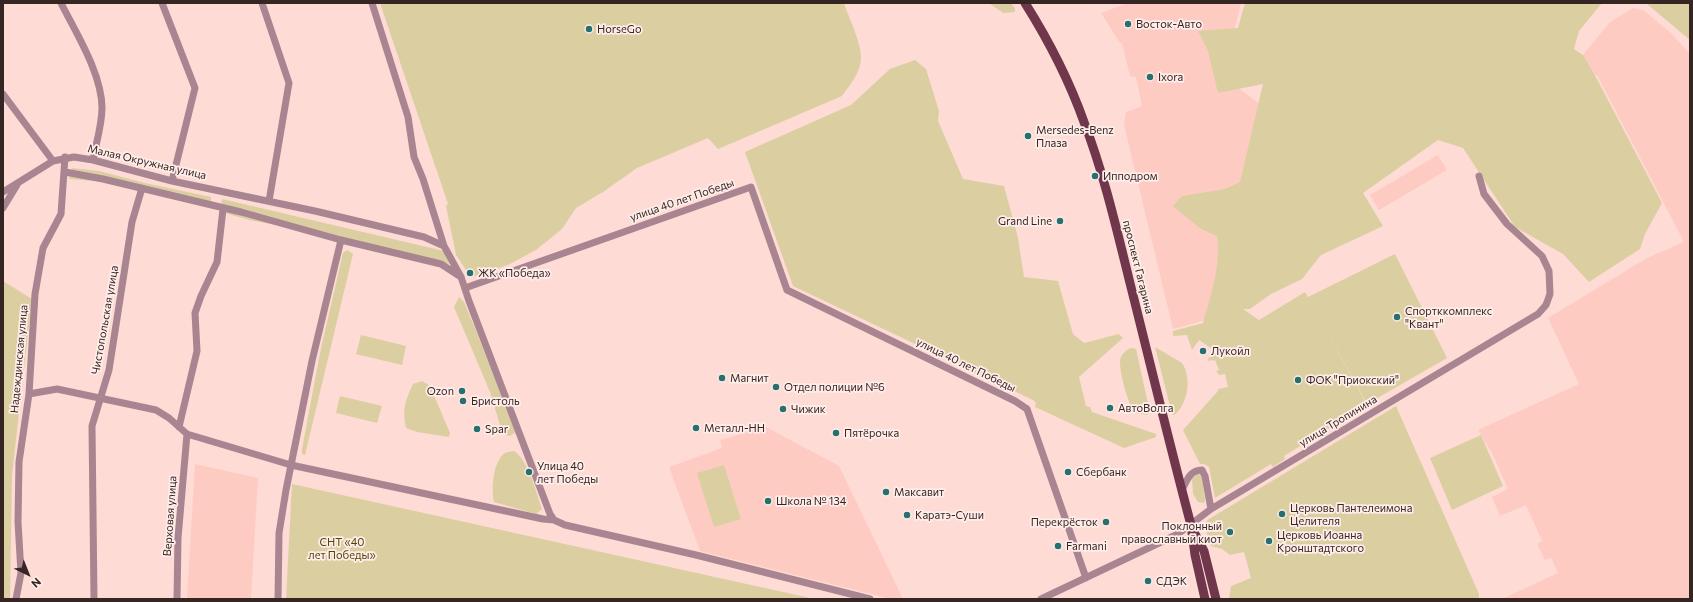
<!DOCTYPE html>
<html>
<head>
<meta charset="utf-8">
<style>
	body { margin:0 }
	#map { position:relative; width:1693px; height:602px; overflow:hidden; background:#fedbd5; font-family:Commissioner,sans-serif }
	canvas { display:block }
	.frame { position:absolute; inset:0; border:4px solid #362623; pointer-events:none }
	.north { position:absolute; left:8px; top:554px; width:40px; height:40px; -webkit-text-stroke:3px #ffedea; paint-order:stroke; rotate:137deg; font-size:11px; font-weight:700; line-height:16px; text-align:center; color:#362623 }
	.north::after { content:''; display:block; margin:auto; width:14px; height:18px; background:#362623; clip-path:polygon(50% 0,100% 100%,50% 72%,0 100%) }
</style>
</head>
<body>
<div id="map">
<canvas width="1693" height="602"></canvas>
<div class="frame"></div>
<div class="north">N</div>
</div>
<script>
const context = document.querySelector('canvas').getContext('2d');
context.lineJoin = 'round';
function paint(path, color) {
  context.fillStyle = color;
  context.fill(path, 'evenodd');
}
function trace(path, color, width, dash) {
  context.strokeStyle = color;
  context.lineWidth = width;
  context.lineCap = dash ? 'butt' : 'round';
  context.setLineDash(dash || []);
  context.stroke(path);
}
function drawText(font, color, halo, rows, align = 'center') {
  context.font = font + ' Commissioner,sans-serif';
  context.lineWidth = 3.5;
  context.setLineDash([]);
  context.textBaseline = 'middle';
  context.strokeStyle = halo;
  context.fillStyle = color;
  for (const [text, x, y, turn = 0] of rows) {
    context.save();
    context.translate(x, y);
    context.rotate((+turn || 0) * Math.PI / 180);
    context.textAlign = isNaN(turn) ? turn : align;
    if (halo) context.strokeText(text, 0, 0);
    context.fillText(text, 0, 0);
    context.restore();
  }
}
const built = new Path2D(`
	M1128 3H1241L1236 24 1217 72 1261 105 1206 320 1173 329 1124 125 1126 112 1142 106 1136 77 1130 76 1122 43H1120L1101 13Z
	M1633 8 1643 10 1671 33 1690 54V599H1502L1558 573 1551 558 1545 560 1537 544 1542 541 1526 505 1500 516 1492 497 1508 489 1493 455 1478 430 1579 384 1548 318 1647 258 1684 242 1597 75 1587 77 1578 61 1610 22Z
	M1438 155 1447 170 1379 210 1370 195Z
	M766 427 839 466 903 599H891L700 551 669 467 722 448 720 440Z
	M195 464 258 478 251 599H187Z`);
const green = new Path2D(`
	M380 3H844C849 19 862 43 861 60 860 73 849 86 842 96L718 149 708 138 637 168 603 192 576 208 562 229 536 250 508 265 475 276 466 270 456 255 446 206 448 204Z
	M989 3H1011L1015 9V12L1003 13Z
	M1245 3H1602L1579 31 1574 49 1583 55 1598 81 1662 203 1645 234 1640 249 1589 282 1563 254 1515 227 1463 148 1438 140 1363 193 1383 226 1321 255 1302 279 1271 294 1250 309H1243L1259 320 1305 292 1308 297 1395 254 1447 358 1367 404 1319 317 1367 405 1284 456 1285 459 1273 467 1271 464 1215 498 1209 467 1204 464H1200L1183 430 1218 391V389L1228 387 1225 374 1219 375 1216 371 1219 370 1215 360 1207 361 1214 350 1199 340 1192 350 1187 335 1173 336V331L1203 323C1211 294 1221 266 1217 236L1201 229 1173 206 1182 196 1225 189 1240 182 1263 84 1218 93 1208 51 1198 31 1238 28Z
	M1646 3H1690V40L1647 4Z
	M915 60 926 69 939 111 938 121 963 179 1004 186 1018 238 1024 277 1058 281 1073 334 1084 343 1119 334 1123 338 1079 377 1086 406 1090 407 1092 412 1156 434V437L1124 448 1035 407 1036 403 1033 400 793 286 745 152 851 105 890 69Z
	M72 168 99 171 145 183 211 197V208L106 182 69 179Z
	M222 199 444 251 449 264 344 238 249 220 221 212Z
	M347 250 353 254 305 455 302 454V449L321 348 343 253Z
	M3 281 32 299 12 475 10 599H3Z
	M459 297 464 302 475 328 516 432 510 436 505 435 500 425 490 392 454 307Z
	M361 335 406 346 402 365 356 354Z
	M1155 347 1182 363C1192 377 1188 405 1174 415L1172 414Z
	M1132 348 1136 349 1150 413 1147 415 1135 413C1128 405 1119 371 1120 360 1121 354 1127 349 1132 348Z
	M422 381 430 386 450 433 449 437 417 432 406 428C402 410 405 401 413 384Z
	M340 396 382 406 377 423 336 413Z
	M1396 406 1479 594V599H1229L1231 586 1251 578 1244 552 1230 555 1222 549 1211 546 1204 524 1209 519Z
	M1481 435 1503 486 1452 510 1430 458Z
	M514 451C529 461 536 492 542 509L536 514 494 502C491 489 493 461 505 453 507 452 512 451 514 451Z
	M724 465 741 519 714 527 697 473Z
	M1198 473 1202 476 1205 500 1204 503 1198 502 1193 494 1192 478Z
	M292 484 815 599H286Z`);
const minor = new Path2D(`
	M61 3C76 33 102 74 102 108 102 125 96 143 93 160
	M162 3 195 88 172 181
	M262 3 289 83 269 201
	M372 3 408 117 414 157 423 179 444 246 461 277 469 301 550 514 554 520
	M3 94 53 161
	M65 172 103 179 241 212 341 240 441 264 461 277
	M3 192 53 161 74 157 93 160 172 181 315 211 424 237 444 246
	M3 208 17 185
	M465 288 751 187 787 290 1015 401 1027 409 1086 578
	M29 394 57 389 156 410 169 418 187 434 291 465 543 519 554 520 565 525 696 555 870 599
	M179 427 197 351 195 313 201 296 217 262 223 209
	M1182 490C1187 480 1190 470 1202 470L1205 476 1211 509
	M16 599 21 573 18 522 19 462 29 394 35 294 43 248 61 214 65 157
	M94 599 92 426 109 370 132 222 142 188
	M177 599 178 538 187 434
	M278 599 279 533 286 490 312 361 341 240
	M1041 599 1178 534 1211 509 1538 314 1546 305 1550 294 1549 271 1542 256 1507 224 1484 194 1479 176`);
const major = new Path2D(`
	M1025 3C1049 41 1069 80 1084 122 1106 179 1119 240 1134 299 1153 375 1171 450 1191 525L1195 555 1205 599
	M1194 532 1204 551 1216 599`);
const markers = [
	[1128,24,4,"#26706e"],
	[589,29,4,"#26706e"],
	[1150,77,4,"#26706e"],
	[1028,136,4,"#26706e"],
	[1095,176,4,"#26706e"],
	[1060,221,4,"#26706e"],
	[470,273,4,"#26706e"],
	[1397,317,4,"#26706e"],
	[1203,351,4,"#26706e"],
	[722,378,4,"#26706e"],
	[1298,380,4,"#26706e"],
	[776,387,4,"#26706e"],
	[462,391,4,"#26706e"],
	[463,401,4,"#26706e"],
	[1110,408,4,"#26706e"],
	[783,409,4,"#26706e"],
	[696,428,4,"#26706e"],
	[477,429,4,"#26706e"],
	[836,433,4,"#26706e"],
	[529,472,4,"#26706e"],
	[1068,472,4,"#26706e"],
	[886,492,4,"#26706e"],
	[768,501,4,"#26706e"],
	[1282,514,4,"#26706e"],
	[907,515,4,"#26706e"],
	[1106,522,4,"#26706e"],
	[1230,532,4,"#26706e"],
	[1269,541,4,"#26706e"],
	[1058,546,4,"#26706e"],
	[1148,581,4,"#26706e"]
];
const poiNames = [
	["Восток-Авто",1136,24],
	["HorseGo",597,29],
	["Ixora",1158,77],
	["Mersedes-Benz",1036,130],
	["Плаза",1036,143],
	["Ипподром",1103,176],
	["Grand Line",1052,221,"right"],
	["ЖК «Победа»",478,273],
	["Спортккомплекс",1405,311],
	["\"Квант\"",1405,324],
	["Лукойл",1211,351],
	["Магнит",730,378],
	["ФОК \"Приокский\"",1306,380],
	["Отдел полиции №6",784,387],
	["Ozon",454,391,"right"],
	["Бристоль",471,401],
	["АвтоВолга",1118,408],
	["Чижик",791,409],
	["Металл-НН",704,428],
	["Spar",485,429],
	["Пятёрочка",844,433],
	["Улица 40",537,466],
	["лет Победы",537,479],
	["Сбербанк",1076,472],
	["Максавит",894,492],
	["Школа № 134",776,501],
	["Церковь Пантелеимона",1290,508],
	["Целителя",1290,521],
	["Каратэ-Суши",915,515],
	["Перекрёсток",1098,522,"right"],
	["Поклонный",1222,526,"right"],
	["православный киот",1222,539,"right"],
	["Церковь Иоанна",1277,535],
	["Кронштадтского",1277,548],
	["Farmani",1066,546],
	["СДЭК",1156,581]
];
const streetNames = [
	["Малая Окружная улица",147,162,13],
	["улица 40 лет Победы",682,200,-19],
	["проспект Гагарина",1138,267,76],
	["Чистопольская улица",105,320,-80],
	["Надеждинская улица",19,359,-85],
	["улица 40 лет Победы",966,365,26],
	["улица Тропинина",1338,421,-31],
	["Верховая улица",170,516,-86]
];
const parkNames = [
	["СНТ «40",342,542],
	["лет Победы»",342,555]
];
paint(built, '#fecbc2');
paint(green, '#dbcfa2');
trace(minor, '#a88590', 7);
trace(major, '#70374c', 9);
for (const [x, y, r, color] of markers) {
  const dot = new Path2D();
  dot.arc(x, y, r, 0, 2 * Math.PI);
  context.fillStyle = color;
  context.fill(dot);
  trace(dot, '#ffedea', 1.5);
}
drawText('11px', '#362623', '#ffedea', poiNames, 'left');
drawText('11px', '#362623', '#ffedea', streetNames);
drawText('11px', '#534505', '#ffedea', parkNames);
</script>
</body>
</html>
